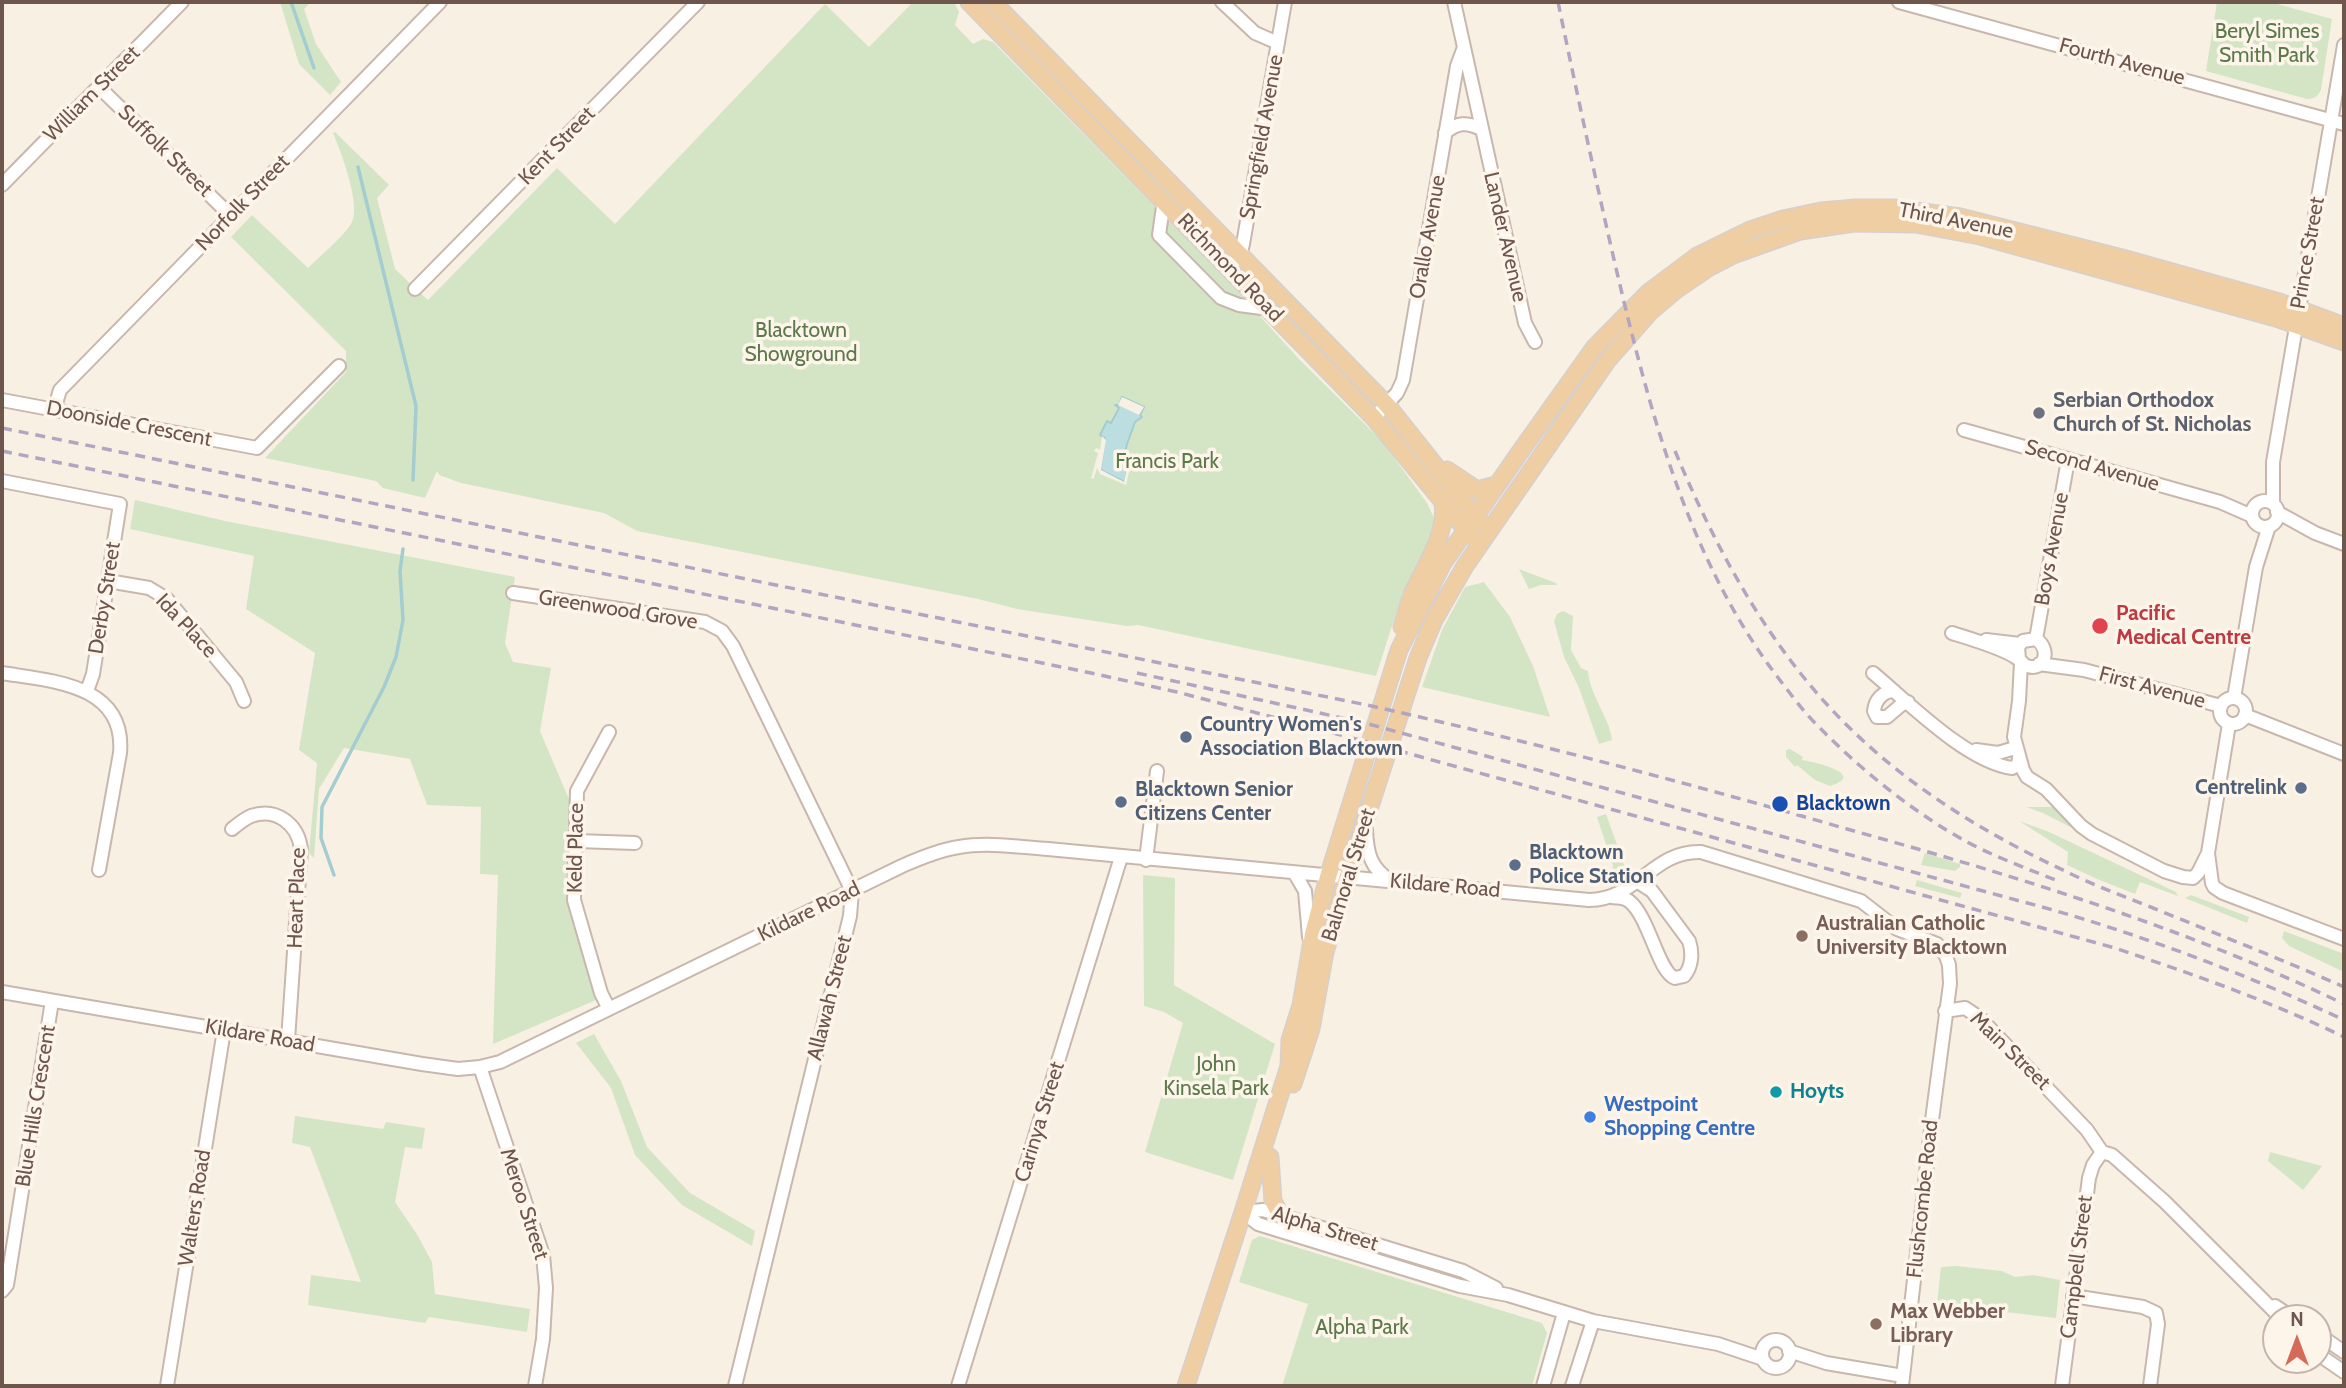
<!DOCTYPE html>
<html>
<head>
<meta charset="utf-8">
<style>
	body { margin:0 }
	#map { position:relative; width:2346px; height:1388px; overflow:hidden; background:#f9f0e4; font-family:Cabin,sans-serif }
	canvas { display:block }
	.frame { position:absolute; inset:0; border:4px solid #6e564d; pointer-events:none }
	.north { position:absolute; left:2262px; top:1304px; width:70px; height:70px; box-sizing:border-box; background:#fdf4ea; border:2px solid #c4b5ab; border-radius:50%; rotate:0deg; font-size:19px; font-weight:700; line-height:28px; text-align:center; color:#6e564d }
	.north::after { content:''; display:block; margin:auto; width:24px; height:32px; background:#d56a58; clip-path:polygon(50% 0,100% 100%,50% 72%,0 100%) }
</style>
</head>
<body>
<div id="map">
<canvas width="2346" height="1388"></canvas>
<div class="frame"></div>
<div class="north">N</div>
</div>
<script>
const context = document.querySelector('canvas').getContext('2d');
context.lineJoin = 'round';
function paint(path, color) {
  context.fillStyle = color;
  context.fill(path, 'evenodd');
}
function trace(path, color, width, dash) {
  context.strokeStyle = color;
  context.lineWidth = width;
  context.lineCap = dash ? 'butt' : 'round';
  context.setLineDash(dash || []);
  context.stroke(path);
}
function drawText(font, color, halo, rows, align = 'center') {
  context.font = font + ' Cabin,sans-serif';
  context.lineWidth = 7;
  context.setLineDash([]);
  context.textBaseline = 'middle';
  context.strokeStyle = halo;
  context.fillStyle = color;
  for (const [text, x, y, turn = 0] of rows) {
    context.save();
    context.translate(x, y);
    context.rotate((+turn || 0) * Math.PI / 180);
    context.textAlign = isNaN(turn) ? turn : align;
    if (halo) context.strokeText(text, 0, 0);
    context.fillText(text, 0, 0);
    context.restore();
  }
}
const green = new Path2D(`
	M280 2H311L304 9 316 44 341 82 330 95 299 64Z
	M913 2H954L959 12 955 25 973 44 983 39 993 42 1227 280 1299 359 1383 442 1427 503 1435 520 1429 539 1399 604 1376 676 1138 625 1127 626 1017 609 978 599 637 531 604 513 461 483 439 475 437 471 425 498 383 488 376 481 265 458 346 372V351L231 237 252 215 308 268C320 256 343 237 351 224 362 207 341 152 333 133L335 132 389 185 377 198 395 269 428 300 557 168 615 224 825 4 869 47Z
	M2217 2H2270L2332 19 2321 90C2317 97 2314 99 2307 99L2206 71Z
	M135 500 225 521 515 577 505 643 513 662 551 668 540 731 574 811 569 904 596 1000 493 1044 498 875 480 874 481 807 427 805 410 759 344 748 319 789 314 858 309 853 317 763 299 750 315 653 246 609 254 556 130 529Z
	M1519 569 1556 583 1557 585H1541L1529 589Z
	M1484 582 1510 617 1533 666 1550 717 1422 687 1442 630 1465 587Z
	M1563 611 1573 616 1571 650 1581 668 1588 671C1590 696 1609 716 1612 740L1599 744 1579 688 1564 657 1554 621 1557 614Z
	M1790 749 1803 757 1802 760C1810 761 1870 774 1830 786L1815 780 1797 765 1795 767 1786 757V750Z
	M2026 807H2059L2115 850 2043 813Z
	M1606 814 1625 867 1608 884 1613 866 1597 817Z
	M2019 821 2047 831 2176 892 2178 896 2140 882 2135 894 2097 879 2067 865 2068 852Z
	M1925 853 1960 864V867L1955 871 1921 865Z
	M1143 875 1175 878 1174 985 1275 1044 1233 1180 1145 1152 1183 1023 1164 1012 1144 1006Z
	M1917 880 1962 893 1960 898 1915 886Z
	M2191 895 2249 917 2247 923 2185 898Z
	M2284 931 2344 954V972L2289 946 2282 938Z
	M594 1034 621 1081 647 1147 690 1193 755 1231 752 1246 682 1205 635 1155 611 1088 576 1043Z
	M295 1116 383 1129 386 1122 425 1128 422 1149 405 1147 395 1202 418 1236 432 1262 435 1294 530 1309 527 1332 429 1317 425 1323 308 1305 311 1275 361 1282 310 1147 292 1143Z
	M2270 1152 2322 1166 2303 1190 2268 1161Z
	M1260 1236 1542 1323 1547 1333 1532 1386H1282L1308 1304 1239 1282 1252 1240Z
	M1956 1266 2002 1271 2015 1277 2033 1275 2060 1280 2056 1318 1937 1304 1941 1267Z`);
const water = new Path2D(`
	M1122 397 1144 407 1140 415 1142 417 1135 422 1127 444 1125 453 1128 463 1125 482 1102 471 1101 468 1105 438 1100 435 1107 421 1111 423 1119 408 1115 405H1119Z`);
const pier = new Path2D(`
	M1122 397 1144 407 1139 415 1118 405Z
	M1102 436 1106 440 1101 470 1124 482 1128 463 1131 464 1126 485 1100 474 1097 468 1094 478 1091 479 1098 453 1094 451 1096 448 1100 450Z`);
const stream = new Path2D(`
	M291 2 314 68
	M358 167 416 406 413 480
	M334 875 321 838 322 807 384 687 396 657 403 620 400 571 403 549`);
const minor = new Path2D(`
	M1222 2 1255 33 1278 43
	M1454 2 1525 323 1535 342
	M1899 2 2344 124
	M99 87 231 216
	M1445 133C1457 122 1467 122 1481 129
	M2 185 182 2
	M1164 200 1159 235 1221 298 1239 305 1269 309
	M1228 267 1240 256 1243 244 1285 2
	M415 289 698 2
	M2 400 257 448 339 366
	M54 410 60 390 440 2
	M1374 418 1397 393 1403 380 1457 66 1464 47
	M1964 430 2220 502 2252 516
	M2 481 120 504 93 674 87 691
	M2252 514a13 13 0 1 1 26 0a13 13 0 1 1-26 0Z
	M2273 504V462L2344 45
	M2277 512 2315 533 2344 544
	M108 581 149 588 167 599 236 682 244 701
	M513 593 705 622 722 631 733 646 852 891 850 916 735 1386
	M1952 633C1968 638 2006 649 2018 659 2025 663 2019 663 2027 666 2044 672 2052 650 2036 639L2023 641 2018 647 2019 659
	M2036 639 2068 460
	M1986 640 2020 644
	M2021 662 2019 701 2014 737 2023 770 2027 777 2046 789 2081 826 2092 834 2164 871 2183 877 2193 878 2198 873 2208 853
	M2039 664 2084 670 2221 706
	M2 673C51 681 126 684 120 753L99 870
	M1873 673C1909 703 1967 762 2012 768L2018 765 2019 758
	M1894 691C1883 691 1875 700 1874 711L1877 717H1887L1901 705 1908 702
	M2234 698 2256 567 2269 526
	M2220 711a13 13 0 1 1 26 0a13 13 0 1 1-26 0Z
	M2245 715 2344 754
	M2229 724 2208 853 2212 883 2214 887 2223 893 2344 939
	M1976 750 1998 753 2015 748
	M232 829C238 824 244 819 251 816 276 807 298 824 301 849L288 1040
	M1366 829C1367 853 1370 868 1391 881
	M577 841 635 843
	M1146 860 1157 771
	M1295 874 1305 891 1309 937
	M1612 897C1618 898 1624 897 1629 901 1649 916 1658 972 1675 978L1684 976C1692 967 1693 953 1689 941L1652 891 1638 882
	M2 992 422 1064 458 1069 480 1067 500 1062 902 866C920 858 939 850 959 847 988 842 1019 847 1048 849L1589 900C1637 900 1653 850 1701 852L1861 901 1897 929 1937 944 1946 956 1949 965 1950 984 1932 1120 1902 1386
	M609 1009 601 993 574 900 577 791 609 732
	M1945 1011 1965 1008 1980 1018 2087 1130 2102 1152 2112 1155 2165 1202 2281 1318
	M480 1067 543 1255 546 1288 543 1339 535 1386
	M1243 1212 1258 1224 1460 1286 1508 1295 1593 1321 1718 1344 1763 1359
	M1243 1212 1263 1210 1463 1271 1496 1288
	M2 1291 7 1285 52 1001
	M2073 1296 2143 1307 2156 1313 2158 1324 2150 1386
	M2275 1306 2293 1318
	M2318 1334 2344 1352
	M1762 1354a14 14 0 1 1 28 0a14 14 0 1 1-28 0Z
	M1789 1351 1826 1363 1903 1376
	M2318 1354 2344 1372
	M167 1386 224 1030
	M958 1386 1121 857
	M1543 1386 1564 1313
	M1572 1386 1593 1321
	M2062 1386 2089 1178 2093 1165 2102 1152`);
const major = new Path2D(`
	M969 2 1374 418 1471 536
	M993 2 1387 405 1480 522
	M1447 470 1477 490 1496 485
	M1402 627C1405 616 1408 605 1412 595 1425 565 1447 536 1443 503
	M1293 1084 1311 1029 1325 952 1353 859 1418 658 1434 620 1465 566 1607 361 1651 311 1676 290 1710 267 1733 255 1800 231 1854 223 1916 224 1980 236 2276 318 2344 342
	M1270 1157 1273 1201 1281 1216
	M1186 1386 1243 1212 1289 1066 1290 1040 1301 1005 1313 934 1328 877 1399 650 1443 563 1520 452 1594 348 1649 292 1697 256 1750 230 1783 219 1821 211 1856 208H1893L1960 217 2122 258 2279 302 2344 326`);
const rail = new Path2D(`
	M1558 2C1576 89 1595 177 1615 264 1649 408 1686 555 1776 675 1790 693 1804 713 1821 729 1862 771 1917 815 1969 843 1998 858 2028 869 2058 881
	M2 428 1367 705C1528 741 1688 783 1847 829 2016 876 2186 928 2344 1004
	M2 451 1091 673 1177 692 1356 739 2115 948C2192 974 2270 1001 2344 1037
	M1675 451C1718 554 1774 657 1857 735 1917 792 1990 836 2065 871 2093 885 2123 896 2153 908 2217 934 2281 959 2344 987
	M1137 673 1361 722 2053 910C2153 939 2250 976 2344 1020`);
const markers = [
	[2039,413,7,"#6b7280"],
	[2100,626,9,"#e0444e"],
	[1186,737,7,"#5c6f8a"],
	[2301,788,7,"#5c6f8a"],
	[1121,802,7,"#5c6f8a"],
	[1780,804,9,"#1a4fb4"],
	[1515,865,7,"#5c6f8a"],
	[1802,936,7,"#8d6e63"],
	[1776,1092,7,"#0f9aa8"],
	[1590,1117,7,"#3f7fe0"],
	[1876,1324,7,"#8d6e63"]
];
const parkNames = [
	["Beryl Simes",2267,32],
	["Smith Park",2267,56],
	["Blacktown",801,331],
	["Showground",801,355],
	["Francis Park",1167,462],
	["John",1216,1065],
	["Kinsela Park",1216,1089],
	["Alpha Park",1362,1328]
];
const streetNames = [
	["Fourth Avenue",2122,62,15],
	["William Street",92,94,-45],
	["Springfield Avenue",1262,137,-80],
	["Kent Street",557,146,-46],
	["Suffolk Street",165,151,44],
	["Norfolk Street",243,203,-46],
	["Third Avenue",1956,221,11],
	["Orallo Avenue",1428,237,-80],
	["Lander Avenue",1505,237,77],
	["Prince Street",2308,253,-80],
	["Richmond Road",1230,268,46],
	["Doonside Crescent",129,424,11],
	["Second Avenue",2092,466,16],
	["Boys Avenue",2052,549,-80],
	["Derby Street",105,598,-81],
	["Greenwood Grove",618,610,9],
	["Ida Place",186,626,47],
	["First Avenue",2152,688,15],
	["Keld Place",576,848,-89],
	["Balmoral Street",1349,875,-73],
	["Kildare Road",1445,886,5],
	["Heart Place",297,898,-88],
	["Kildare Road",809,912,-26],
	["Allawah Street",830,998,-76],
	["Kildare Road",260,1036,10],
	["Main Street",2010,1051,44],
	["Blue Hills Crescent",36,1106,-81],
	["Carinya Street",1040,1122,-73],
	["Flushcombe Road",1923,1199,-84],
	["Meroo Street",524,1204,72],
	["Walters Road",195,1208,-81],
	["Alpha Street",1325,1229,17],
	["Campbell Street",2077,1267,-83]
];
const worshipNames = [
	["Serbian Orthodox",2053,401],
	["Church of St. Nicholas",2053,425]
];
const healthNames = [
	["Pacific",2116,614],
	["Medical Centre",2116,638]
];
const serviceNames = [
	["Country Women's",1200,725],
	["Association Blacktown",1200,749],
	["Centrelink",2287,788,"right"],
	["Blacktown Senior",1135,790],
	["Citizens Center",1135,814],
	["Blacktown",1529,853],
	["Police Station",1529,877]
];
const transitNames = [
	["Blacktown",1796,804]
];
const educationNames = [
	["Australian Catholic",1816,924],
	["University Blacktown",1816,948],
	["Max Webber",1890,1312],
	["Library",1890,1336]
];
const cultureNames = [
	["Hoyts",1790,1092]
];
const shopNames = [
	["Westpoint",1604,1105],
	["Shopping Centre",1604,1129]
];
paint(green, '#d4e5c5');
paint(water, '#bcdee0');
trace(water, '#a3cdd1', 2);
paint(pier, '#f9f0e4');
trace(stream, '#a3cdd1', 3.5);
trace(minor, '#c8b7ac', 16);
trace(major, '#d6d0cd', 19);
trace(minor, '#fff', 12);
trace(major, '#f0cea4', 16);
trace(rail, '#b2a5c1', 3.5, [10, 7]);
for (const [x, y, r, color] of markers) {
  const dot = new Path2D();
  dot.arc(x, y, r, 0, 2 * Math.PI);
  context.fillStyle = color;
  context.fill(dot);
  trace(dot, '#fdf4ea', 2.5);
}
drawText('21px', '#5b794a', '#fdf4ea', parkNames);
drawText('21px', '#6e564d', '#fdf4ea', streetNames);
drawText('bold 21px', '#5b616d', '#fdf4ea', worshipNames, 'left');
drawText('bold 21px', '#be3a42', '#fdf4ea', healthNames, 'left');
drawText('bold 21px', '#4e5e75', '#fdf4ea', serviceNames, 'left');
drawText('bold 21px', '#164399', '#fdf4ea', transitNames, 'left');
drawText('bold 21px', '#785e54', '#fdf4ea', educationNames, 'left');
drawText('bold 21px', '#0d838f', '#fdf4ea', cultureNames, 'left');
drawText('bold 21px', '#366cbe', '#fdf4ea', shopNames, 'left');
</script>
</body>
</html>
